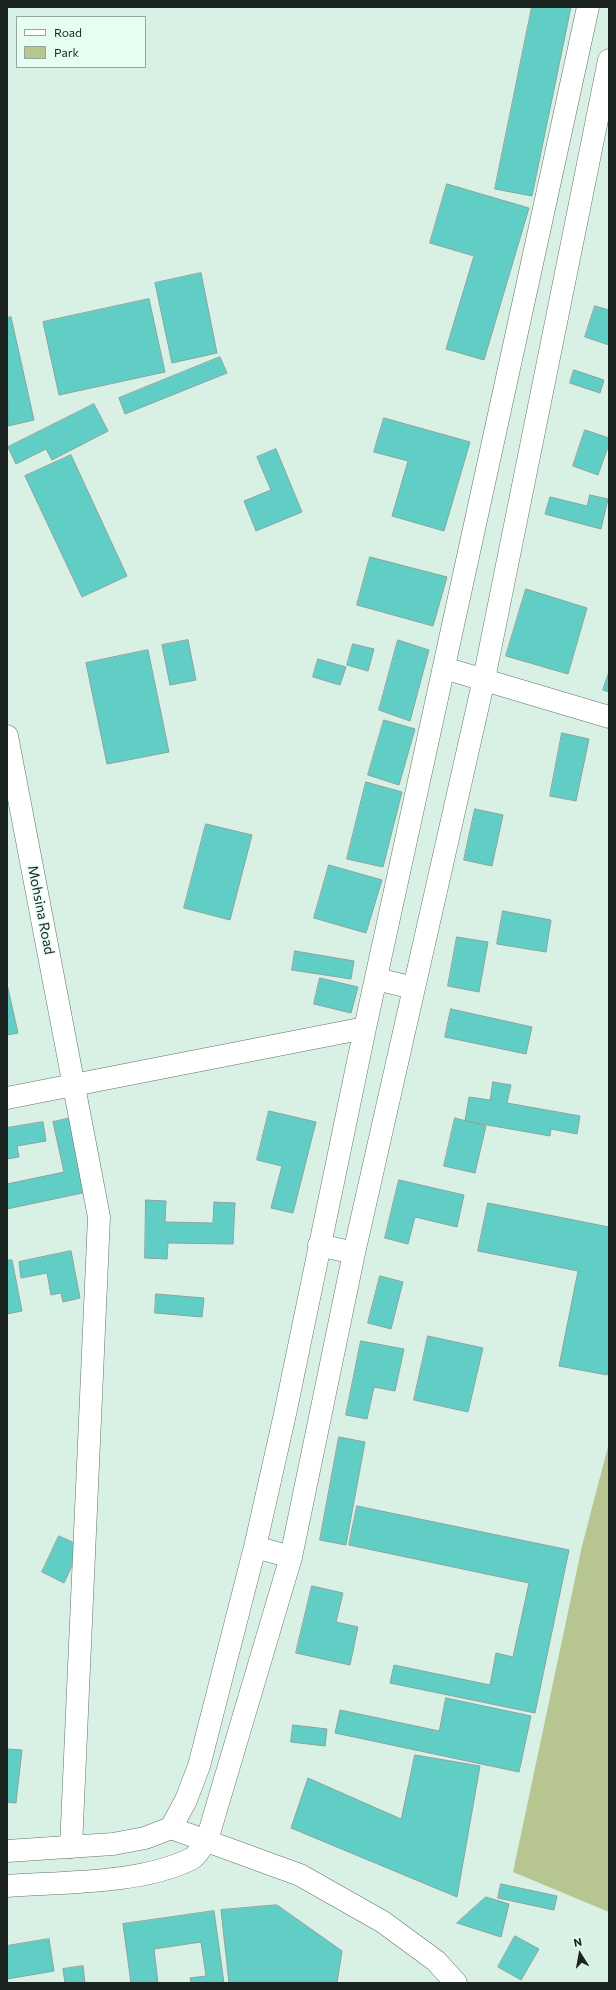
<!DOCTYPE html>
<html>
<head>
<meta charset="utf-8">
<style>
	body { margin:0 }
	#map { position:relative; width:616px; height:1990px; overflow:hidden; background:#d9f0e5; font-family:Commissioner,sans-serif }
	canvas { display:block }
	.frame { position:absolute; inset:0; border:8px solid #1c2421; pointer-events:none }
	.legend { position:absolute; left:16px; top:16px; width:130px; height:52px; box-sizing:border-box; background:#e6fdf2; border:1px solid #95a69e; margin:0; padding:5px 7px; list-style:none; font-size:12px; color:#1c2421 }
	.legend li { display:flex; align-items:center; gap:8px; height:20px }
	.legend b { width:20px; border:1px solid #95a69e }
	.north { position:absolute; left:560px; top:1934px; width:40px; height:40px; -webkit-text-stroke:3px #e6fdf2; paint-order:stroke; rotate:349deg; font-size:11px; font-weight:700; line-height:16px; text-align:center; color:#1c2421 }
	.north::after { content:''; display:block; margin:auto; width:14px; height:18px; background:#1c2421; clip-path:polygon(50% 0,100% 100%,50% 72%,0 100%) }
</style>
</head>
<body>
<div id="map">
<canvas width="616" height="1990"></canvas>
<div class="frame"></div>
<ul class="legend">
<li><b style="height:5px;background:#fff"></b>Road</li>
<li><b style="height:11px;background:#b7c591"></b>Park</li>
</ul>
<div class="north">N</div>
</div>
<script>
const context = document.querySelector('canvas').getContext('2d');
context.lineJoin = 'round';
function paint(path, color) {
  context.fillStyle = color;
  context.fill(path, 'evenodd');
}
function trace(path, color, width, dash) {
  context.strokeStyle = color;
  context.lineWidth = width;
  context.lineCap = dash ? 'butt' : 'round';
  context.setLineDash(dash || []);
  context.stroke(path);
}
function drawText(font, color, halo, rows, align = 'center') {
  context.font = font + ' Commissioner,sans-serif';
  context.lineWidth = 3.5;
  context.setLineDash([]);
  context.textBaseline = 'middle';
  context.strokeStyle = halo;
  context.fillStyle = color;
  for (const [text, x, y, turn = 0] of rows) {
    context.save();
    context.translate(x, y);
    context.rotate((+turn || 0) * Math.PI / 180);
    context.textAlign = isNaN(turn) ? turn : align;
    if (halo) context.strokeText(text, 0, 0);
    context.fillText(text, 0, 0);
    context.restore();
  }
}
const green = new Path2D(`
	M609 1443V1912L513 1872 582 1546Z`);
const building = new Path2D(`
	M532 7H571L532 196 495 189Z
	M447 184 529 208 484 360 446 349 474 256 430 243Z
	M201 273 217 353 172 363 155 283Z
	M149 299 165 372 59 395 43 322Z
	M595 306 609 310V345L585 337Z
	M11 317 34 420 8 426 7 318Z
	M220 357 227 373 125 414 119 398Z
	M574 370 604 380 600 393 570 383Z
	M94 404 108 431 52 460 46 449 16 464 8 447Z
	M384 418 470 442 444 531 392 516 408 461 374 452Z
	M585 430 609 438V444L598 475 573 466Z
	M276 449 302 512 256 531 244 501 271 490 257 457Z
	M71 455 127 576 82 597 25 476Z
	M590 495 608 499 601 529 545 514 550 497 587 506Z
	M370 557 447 577 433 626 357 605Z
	M526 589 587 608 568 674 506 656Z
	M188 640 196 680 170 685 162 645Z
	M398 640 429 650 410 721 379 710Z
	M353 644 374 649 368 671 347 665Z
	M148 650 169 752 107 764 86 663Z
	M318 659 346 667 340 685 313 677Z
	M609 672V692L603 690Z
	M384 720 415 729 399 785 368 775Z
	M562 733 589 739 576 801 550 796Z
	M366 782 402 792 383 867 347 859Z
	M475 809 503 815 492 866 464 860Z
	M206 824 252 835 230 920 184 908Z
	M329 865 382 880 366 933 314 918Z
	M503 911 551 920 546 952 497 944Z
	M457 937 488 942 479 992 448 986Z
	M295 951 354 961 351 979 292 970Z
	M320 978 358 987 351 1013 314 1004Z
	M7 984 18 1033 7 1035Z
	M451 1009 532 1027 526 1054 445 1037Z
	M493 1082 511 1085 507 1103 580 1116 577 1134 551 1129 550 1136 465 1121 469 1097 490 1100Z
	M269 1111 316 1122 293 1213 271 1208 282 1166 257 1160Z
	M71 1118 87 1192 7 1209V1184L64 1172 53 1122Z
	M455 1118 486 1126 475 1173 444 1166Z
	M43 1122 46 1141 17 1146 19 1157 7 1159V1128Z
	M399 1180 464 1195 457 1227 415 1217 408 1244 385 1238Z
	M146 1200 166 1201 165 1222 213 1223 214 1202 235 1203 233 1244 168 1243 167 1259 145 1258Z
	M488 1203 609 1227V1367L607 1375 559 1366 578 1271 478 1251Z
	M71 1251 80 1298 63 1302 61 1293 51 1295 47 1273 21 1278 19 1262Z
	M7 1260H12L22 1311 7 1314Z
	M380 1276 403 1282 391 1329 368 1323Z
	M156 1294 204 1298 202 1317 155 1313Z
	M428 1336 483 1348 468 1412 414 1400Z
	M361 1341 404 1349 395 1391 374 1387 367 1419 346 1415Z
	M339 1437 365 1442 346 1545 320 1540Z
	M357 1506 569 1550 535 1713 390 1683 394 1665 490 1685 496 1653 513 1657 529 1583 349 1545Z
	M59 1536 81 1546 64 1583 42 1572Z
	M312 1586 343 1593 336 1622 358 1627 350 1665 296 1653Z
	M446 1698 531 1716 519 1772 335 1733 340 1710 439 1731Z
	M293 1725 327 1729 325 1746 291 1742Z
	M7 1749 22 1750 16 1803 7 1802Z
	M415 1755 480 1766 457 1897 291 1828 308 1778 401 1819Z
	M501 1884 557 1896 554 1910 498 1898Z
	M486 1897 509 1904 501 1937 457 1923Z
	M277 1905 342 1951 337 1983H229L221 1910Z
	M214 1911 224 1983H191L190 1978 206 1976 201 1942 154 1949 158 1983H131L123 1924Z
	M515 1936 539 1949 521 1980 498 1967Z
	M49 1939 54 1971 7 1979V1946Z
	M83 1966 85 1983H65L63 1969Z`);
const minor = new Path2D(`
	M444 668 609 717
	M7 736 99 1217 71 1847
	M376 979 414 988
	M7 1098 365 1028
	M319 1245 354 1253
	M255 1547 291 1557
	M171 1828 186 1800 199 1766 255 1547 285 1414 365 1028 588 7
	M207 1840 291 1557 354 1253 484 679 609 60`);
const tertiary = new Path2D(`
	M7 1851 113 1844 145 1838 171 1828 300 1875 383 1922 436 1961 456 1983
	M7 1886C63 1882 140 1884 191 1859 197 1856 202 1846 207 1840`);
const streetNames = [
	["Mohsina Road",41,910,79]
];
paint(green, '#b7c591');
paint(building, '#61cec6');
trace(building, '#8aa3a0', 1);
trace(minor, '#60746b', 23);
trace(tertiary, '#60746b', 23);
trace(minor, '#fff', 22);
trace(tertiary, '#fff', 22);
drawText('14px', '#1c2421', '#e6fdf2', streetNames);
</script>
</body>
</html>
